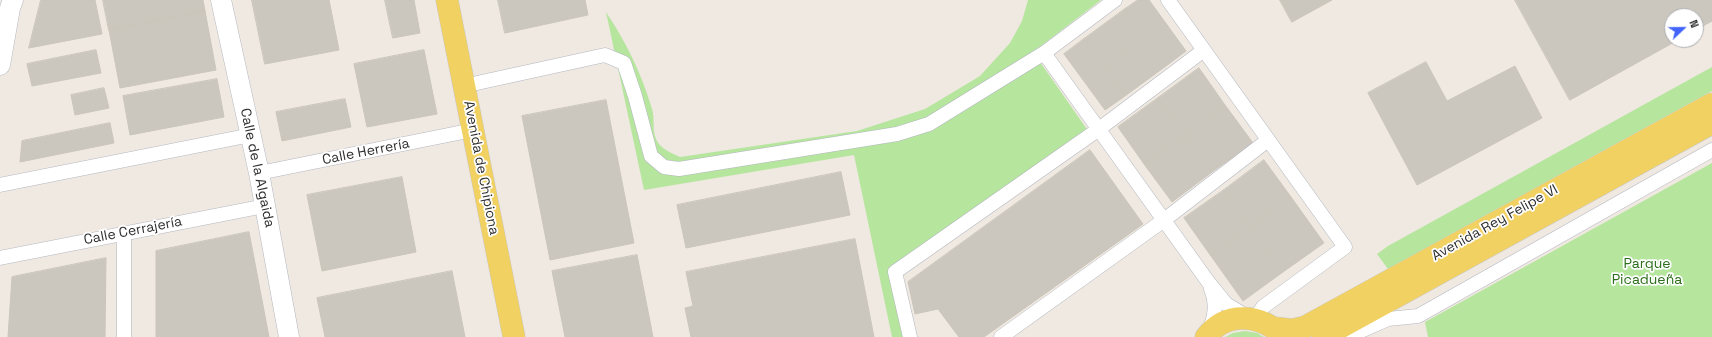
<!DOCTYPE html>
<html>
<head>
<meta charset="utf-8">
<style>
	body { margin:0 }
	#map { position:relative; width:1712px; height:337px; overflow:hidden; background:#efe9e1; font-family:"Space Grotesk",sans-serif }
	canvas { display:block }
	.north { position:absolute; left:1664px; top:8px; width:40px; height:40px; box-sizing:border-box; background:#fff; border:1px solid #ababab; border-radius:50%; rotate:68deg; font-size:11px; font-weight:700; line-height:16px; text-align:center; color:#2e2e2e }
	.north::after { content:''; display:block; margin:auto; width:14px; height:18px; background:#4264fb; clip-path:polygon(50% 0,100% 100%,50% 72%,0 100%) }
</style>
</head>
<body>
<div id="map">
<canvas width="1712" height="337"></canvas>
<div class="north">N</div>
</div>
<script>
const context = document.querySelector('canvas').getContext('2d');
context.lineJoin = 'round';
function paint(path, color) {
  context.fillStyle = color;
  context.fill(path, 'evenodd');
}
function trace(path, color, width, dash) {
  context.strokeStyle = color;
  context.lineWidth = width;
  context.lineCap = dash ? 'butt' : 'round';
  context.setLineDash(dash || []);
  context.stroke(path);
}
function drawText(font, color, halo, rows, align = 'center') {
  context.font = font + ' "Space Grotesk",sans-serif';
  context.lineWidth = 3.5;
  context.setLineDash([]);
  context.textBaseline = 'middle';
  context.strokeStyle = halo;
  context.fillStyle = color;
  for (const [text, x, y, turn = 0] of rows) {
    context.save();
    context.translate(x, y);
    context.rotate((+turn || 0) * Math.PI / 180);
    context.textAlign = isNaN(turn) ? turn : align;
    if (halo) context.strokeText(text, 0, 0);
    context.fillText(text, 0, 0);
    context.restore();
  }
}
const green = new Path2D(`
	M1028 0H1101L1033 52 1091 135 896 272 910 337H892L854 155 644 190 606 12C627 44 641 72 652 109 655 118 652 130 656 139 660 149 672 153 680 157L857 131 925 109 980 76 1010 43 1022 21Z
	M1712 67V91L1388 269 1377 254 1388 246Z
	M1712 163V337H1428L1425 322Z
	M1245 331 1257 333 1264 337H1225L1233 333Z`);
const building = new Path2D(`
	M41 0H95L102 34 29 48Z
	M103 0H203L205 11 109 30Z
	M252 0H329L339 50 265 64Z
	M385 0H414L420 33 393 38Z
	M498 0H585L588 15 505 33Z
	M1138 0H1149L1186 51 1166 66 1125 9Z
	M1280 0H1332L1292 22Z
	M1515 0H1712V21L1696 30V16H1672V40H1678L1570 100Z
	M1125 9 1145 37 1104 67 1084 39Z
	M205 11 216 70 120 88 109 30Z
	M1145 37 1166 66 1125 96 1104 67Z
	M1084 39 1125 96 1105 110 1064 54Z
	M96 50 101 73 32 86 27 64Z
	M424 50 437 114 367 127 354 64Z
	M1426 62 1447 101 1515 66 1542 118 1417 185 1368 93Z
	M1199 68 1225 105 1185 135 1158 98Z
	M217 79 224 117 130 135 123 96Z
	M104 88 109 108 75 115 71 95Z
	M1158 98 1185 135 1144 164 1118 127Z
	M345 99 351 127 282 141 276 112Z
	M606 100 634 243 550 260 522 116Z
	M1225 105 1253 143 1212 172 1185 135Z
	M110 123 114 143 20 162 22 141Z
	M1185 135 1212 172 1172 202 1144 164Z
	M1090 150 1143 224 984 337H959L938 309 915 314 908 282Z
	M1264 160 1291 197 1250 227 1224 190Z
	M841 172 850 215 686 248 677 205Z
	M402 177 416 252 322 271 307 195Z
	M1224 190 1250 227 1211 256 1184 218Z
	M1291 197 1324 243 1283 272 1250 227Z
	M1250 227 1283 272 1243 301 1211 256Z
	M249 232 269 337H156V251Z
	M855 239 874 337H691L685 308 693 306 686 272Z
	M637 255 653 337H565L552 271Z
	M106 258 105 337H8L12 277Z
	M452 271 465 337H325L317 298Z`);
const street = new Path2D(`
	M1168 0 1345 247 1263 307 1255 319
	M1044 53 1209 283 1226 304 1249 318
	M477 83 605 55 624 63 635 96 651 156 664 167 679 169 897 134 929 124 1044 53 1115 0
	M259 173 473 130
	M0 185 251 135
	M124 233V337
	M0 258 265 206
	M1209 333C1214 317 1218 305 1211 289
	M910 337 895 272 1099 129 1204 50
	M1001 337 1164 220 1268 140
	M1347 337 1388 319 1418 316 1712 150`);
const secondary = new Path2D(`
	M221 0 259 173 289 337
	M0 65 10 8 13 0`);
const primary = new Path2D(`
	M447 0 514 337
	M1275 328 1292 330 1305 327 1712 104
	M1206 337C1227 310 1261 314 1284 337
	M1323 337 1712 123`);
const streetNames = [
	["Calle Herrería",366,152,-11],
	["Calle de la Algaida",257,168,78],
	["Avenida de Chipiona",481,168,79],
	["Avenida Rey Felipe VI",1495,223,-29],
	["Calle Cerrajería",133,231,-11]
];
const parkNames = [
	["Parque",1647,264],
	["Picadueña",1647,280]
];
paint(green, '#b6e59e');
paint(building, '#cbc7bf');
trace(building, '#cbc5ba', 1);
trace(street, '#b4b7c1', 15);
trace(secondary, '#b4b7c1', 21);
trace(primary, '#c9c9c9', 23);
trace(street, '#fff', 14);
trace(secondary, '#fff', 20);
trace(primary, '#f2d163', 22);
drawText('14px', '#2e2e2e', '#fff', streetNames);
drawText('14px', '#2c6e1b', '#fff', parkNames);
</script>
</body>
</html>
